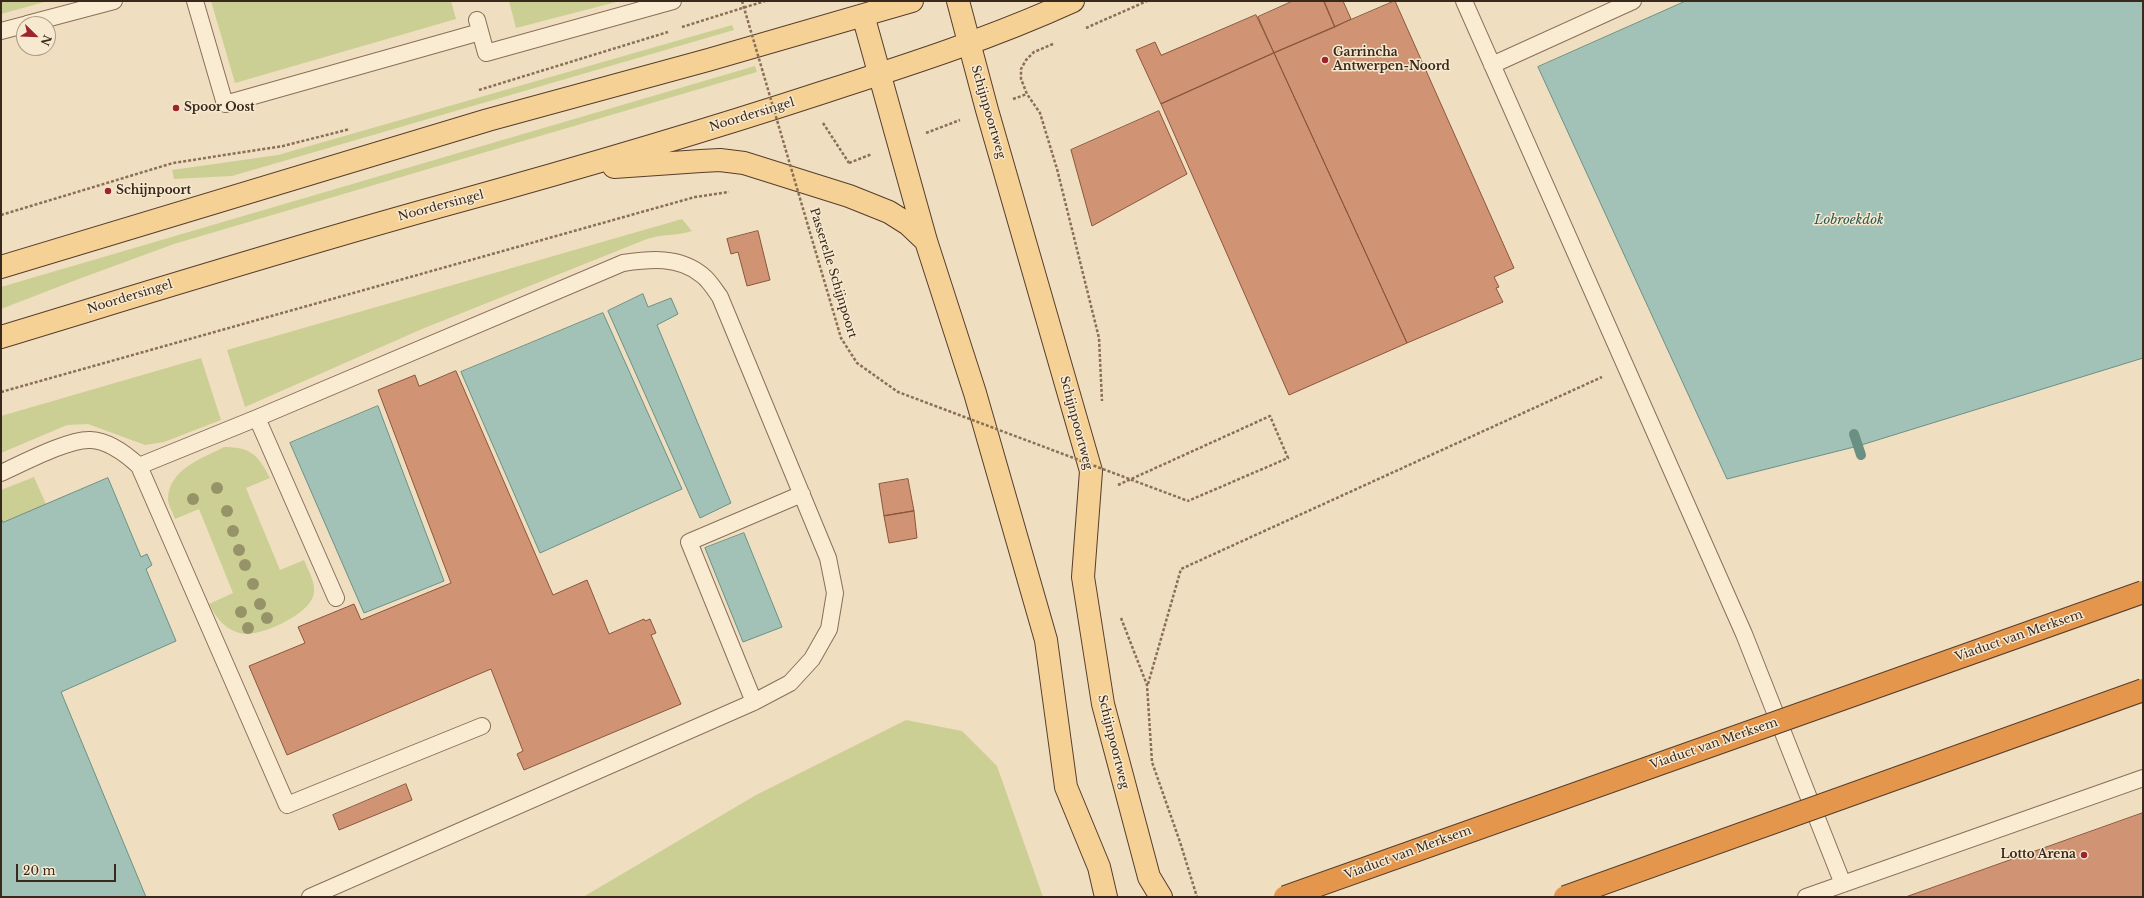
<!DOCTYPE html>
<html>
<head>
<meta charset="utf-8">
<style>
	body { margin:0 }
	#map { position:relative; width:2144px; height:898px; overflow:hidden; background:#f0dec0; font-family:"Libre Baskerville",serif }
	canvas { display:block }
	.frame { position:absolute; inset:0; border:2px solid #39281c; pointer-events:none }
	.north { position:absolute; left:16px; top:16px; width:40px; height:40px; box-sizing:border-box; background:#f7e9d0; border:1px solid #ab9c88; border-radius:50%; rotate:113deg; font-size:11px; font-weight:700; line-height:16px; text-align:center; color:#39281c }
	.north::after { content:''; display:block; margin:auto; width:14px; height:18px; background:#9c242d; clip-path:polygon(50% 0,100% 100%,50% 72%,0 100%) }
	.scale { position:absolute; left:16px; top:864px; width:100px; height:18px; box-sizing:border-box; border:2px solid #39281c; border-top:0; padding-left:5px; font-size:12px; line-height:14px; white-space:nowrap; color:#39281c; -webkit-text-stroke:3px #f7e9d0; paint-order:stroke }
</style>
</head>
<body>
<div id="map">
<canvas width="2144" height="898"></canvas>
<div class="frame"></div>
<div class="north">N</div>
<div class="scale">20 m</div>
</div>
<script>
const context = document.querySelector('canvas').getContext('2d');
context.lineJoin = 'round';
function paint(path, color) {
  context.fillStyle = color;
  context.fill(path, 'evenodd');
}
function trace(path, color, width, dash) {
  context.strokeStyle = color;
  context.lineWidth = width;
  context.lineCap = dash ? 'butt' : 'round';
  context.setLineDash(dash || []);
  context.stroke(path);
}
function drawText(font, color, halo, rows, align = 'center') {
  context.font = font + ' "Libre Baskerville",serif';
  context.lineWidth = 3;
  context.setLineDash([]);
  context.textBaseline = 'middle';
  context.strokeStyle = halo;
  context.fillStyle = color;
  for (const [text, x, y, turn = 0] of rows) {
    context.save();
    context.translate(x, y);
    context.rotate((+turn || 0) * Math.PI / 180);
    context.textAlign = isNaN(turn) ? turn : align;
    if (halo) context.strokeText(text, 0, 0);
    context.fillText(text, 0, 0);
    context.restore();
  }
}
const green = new Path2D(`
	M1 1H48L1 14Z
	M211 1H451L456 19 235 83Z
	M509 1H620L516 28Z
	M732 25 734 30 232 176 174 179 172 170 278 155Z
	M755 66 757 72 174 244 76 280 1 309V287Z
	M682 219 692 231C677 236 662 234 647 239L422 329 245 407 227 350Z
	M201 358 221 420 164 442 145 445 88 424 67 425 1 453V416Z
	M224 447C251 447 258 455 270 478L246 488 280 570 304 560C308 570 315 581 314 592 313 614 257 639 239 633 223 628 216 617 209 604L233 593 199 509 175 519C173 513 168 505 168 499 169 469 201 459 224 447Z
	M34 477 46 504 2 522 1 490Z
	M906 720 962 731 997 766 1043 897H583L756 795Z`);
const water = new Path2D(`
	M1686 1H2143V358L1858 446 1727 479 1538 67Z
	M643 294 648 307 671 298 678 314 657 325 731 503 700 518 608 311Z
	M603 313 682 489 540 553 461 372Z
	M378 406 444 581 364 613 290 443Z
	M108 478 141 557 147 554 152 565 146 569 176 641 61 692 146 897H1V519L3 522Z
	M744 533 782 627 743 642 705 548Z`);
const stream = new Path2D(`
	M1854 434 1861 455`);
const building = new Path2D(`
	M1293 1H1324L1335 27 1274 53 1258 17Z
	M1324 1H1343L1351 19 1335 27Z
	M1395 1 1514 268 1494 277 1499 287 1496 288 1503 302 1407 343 1274 53Z
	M1256 15 1274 53 1161 104 1136 50 1155 42 1161 55Z
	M1274 53 1407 343 1289 395 1161 104Z
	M1159 111 1187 174 1092 226 1071 150Z
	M758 231 770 280 747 286 738 252 731 254 727 239Z
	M456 371 553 595 587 580 609 634 644 619 645 621 650 619 656 633 651 635 681 704 524 770 517 754 523 751 491 669 287 755 249 666 305 643 298 627 354 604 361 620 451 583 378 390 415 375 419 386Z
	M908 479 914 511 884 516 879 484Z
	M914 511 917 538 889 543 884 516Z
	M406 784 412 800 339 830 333 815Z
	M2143 813V897H1906Z`);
const path = new Path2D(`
	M682 27 765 1
	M1086 28 1147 1
	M1053 44 1034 52 1026 60 1021 69V79L1027 94 1040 113 1057 169 1099 338 1102 401
	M479 90 668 32
	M1013 99 1027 94
	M823 123 849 163
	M926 133 960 120
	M849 163 872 154
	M1 215 173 163 283 146 350 129
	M1 392 695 197 729 192
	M1118 485 1270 416 1288 458 1188 501
	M1121 618 1147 685 1152 762 1180 842 1197 897
	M1148 684 1181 569 1602 377`);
const lane = new Path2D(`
	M195 1 225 104 480 32
	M1464 1 1744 634 1843 884
	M477 20 486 53 673 1
	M27 24 114 1
	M1 31 24 25
	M1492 65 1633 1
	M257 418 336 598
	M139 466 257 418 623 263C650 259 679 256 702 275 709 280 715 290 720 297L828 558 835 593 829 629 812 659 790 683 754 702 310 897
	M1 473C21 464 70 438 91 440 109 441 126 454 139 466L287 805 482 726
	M754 702 689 542 802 494
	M1806 897 2143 778`);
const primary = new Path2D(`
	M958 1 987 110 1091 471 1083 577 1103 704 1149 877 1161 897
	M863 15 926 241 975 393 1046 640 1066 787 1099 867 1106 897
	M614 167 701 161 720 160 744 163 849 196 889 212 908 224 926 241
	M1 267 488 120 708 60 912 1
	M1 337C149 292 296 246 445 205 572 170 699 133 824 92 908 65 992 38 1073 1`);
const pathBridge = new Path2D(`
	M742 1 841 338 857 363 898 392 1188 501`);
const highwayBridge = new Path2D(`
	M1285 897 2143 592
	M1565 897 2143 690`);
const trees = [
	[217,488],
	[193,499],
	[227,511],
	[233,531],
	[239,550],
	[245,565],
	[253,584],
	[260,604],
	[241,612],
	[267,618],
	[248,628]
];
const markers = [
	[1325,60,4,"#9c242d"],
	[176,108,4,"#9c242d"],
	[108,191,4,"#9c242d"],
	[2084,855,4,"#9c242d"]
];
const poiNames = [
	["Garrincha",1333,53],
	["Antwerpen-Noord",1333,67],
	["Spoor Oost",184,108],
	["Schijnpoort",116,191],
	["Lotto Arena",2076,855,"right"]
];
const streetNames = [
	["Schijnpoortweg",988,112,74],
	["Noordersingel",752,115,-17],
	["Noordersingel",441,206,-15],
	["Passerelle Schijnpoort",833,273,73],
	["Noordersingel",130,297,-17],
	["Schijnpoortweg",1076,423,75],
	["Viaduct van Merksem",2019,636,-19],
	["Schijnpoortweg",1113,742,76],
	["Viaduct van Merksem",1714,744,-19],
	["Viaduct van Merksem",1408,853,-20]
];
const waterNames = [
	["Lobroekdok",1849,220]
];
paint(green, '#cccf93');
paint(water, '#a3c2b7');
trace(water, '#6a9084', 1);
trace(stream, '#6a9084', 10);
paint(building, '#d09474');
trace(building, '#8a563c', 1);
trace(lane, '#8a6f57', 18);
trace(primary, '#573d2c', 24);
trace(path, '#8a6f57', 2.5, [3, 2]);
trace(lane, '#faecd3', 16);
trace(primary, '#f6d195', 22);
trace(highwayBridge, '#573d2c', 24, []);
trace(pathBridge, '#8a6f57', 2.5, [3, 2]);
trace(highwayBridge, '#e4974c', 22);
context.fillStyle = '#969369';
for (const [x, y] of trees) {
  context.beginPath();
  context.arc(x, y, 6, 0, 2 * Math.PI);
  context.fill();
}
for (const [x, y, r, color] of markers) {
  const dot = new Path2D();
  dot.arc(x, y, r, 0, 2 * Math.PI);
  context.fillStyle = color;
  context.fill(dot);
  trace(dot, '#f7e9d0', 1.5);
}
drawText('bold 12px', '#39281c', '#f7e9d0', poiNames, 'left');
drawText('12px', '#39281c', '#f7e9d0', streetNames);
drawText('italic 13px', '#2b5953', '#f7e9d0', waterNames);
</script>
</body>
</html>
